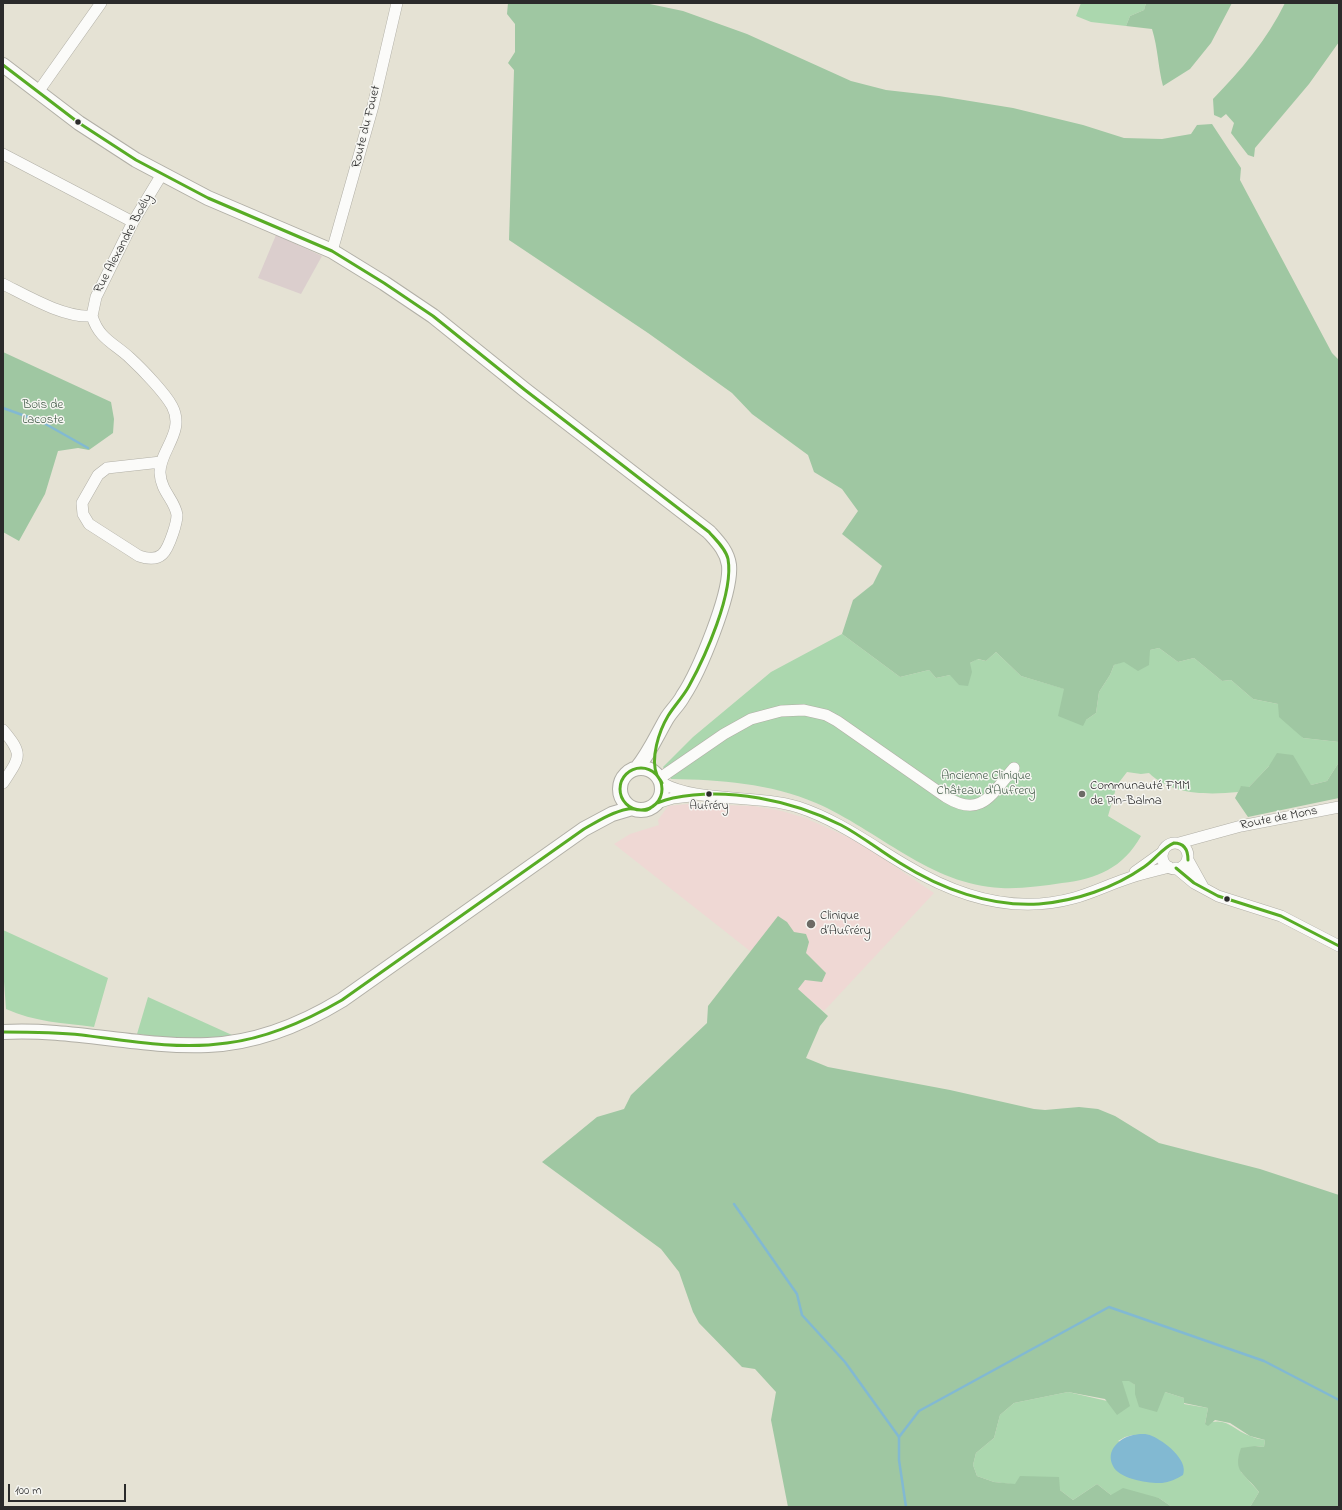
<!DOCTYPE html>
<html>
<head>
<meta charset="utf-8">
<style>
	body { margin:0 }
	#map { position:relative; width:1342px; height:1510px; overflow:hidden; background:#e5e2d4; font-family:"Indie Flower",sans-serif }
	canvas { display:block }
	.frame { position:absolute; inset:0; border:4px solid #2b2b2b; pointer-events:none }
	.scale { position:absolute; left:8px; top:1484px; width:118px; height:18px; box-sizing:border-box; border:2px solid #2b2b2b; border-top:0; padding-left:5px; font-size:12px; line-height:14px; white-space:nowrap; color:#2b2b2b; -webkit-text-stroke:3px #f6f6f2; paint-order:stroke }
</style>
</head>
<body>
<div id="map">
<canvas width="1342" height="1510"></canvas>
<div class="frame"></div>
<div class="scale">100 m</div>
</div>
<script>
const context = document.querySelector('canvas').getContext('2d');
context.lineJoin = 'round';
function paint(path, color) {
  context.fillStyle = color;
  context.fill(path, 'evenodd');
}
function trace(path, color, width, dash) {
  context.strokeStyle = color;
  context.lineWidth = width;
  context.lineCap = dash ? 'butt' : 'round';
  context.setLineDash(dash || []);
  context.stroke(path);
}
function drawText(font, color, halo, rows, align = 'center') {
  context.font = font + ' "Indie Flower",sans-serif';
  context.lineWidth = 3;
  context.setLineDash([]);
  context.textBaseline = 'middle';
  context.strokeStyle = halo;
  context.fillStyle = color;
  for (const [text, x, y, turn = 0] of rows) {
    context.save();
    context.translate(x, y);
    context.rotate((+turn || 0) * Math.PI / 180);
    context.textAlign = isNaN(turn) ? turn : align;
    if (halo) context.strokeText(text, 0, 0);
    context.fillText(text, 0, 0);
    context.restore();
  }
}
const built = new Path2D(`
	M688 804 753 806 782 811 805 818 850 838 875 853 934 893 824 1011 750 951 614 844 630 834 659 825 658 820 668 806Z`);
const industrial = new Path2D(`
	M276 235 322 256 301 294 258 278Z`);
const green = new Path2D(`
	M1081 3H1146L1144 10 1130 16 1126 26 1091 22 1076 16Z
	M842 634 900 677 929 670 936 678 950 675 977 659 986 661 996 652 1021 676 1065 689 1086 720 1096 713 1099 692 1110 675 1114 665 1150 650 1159 648 1178 662 1194 658 1222 681 1231 680 1253 699 1278 704 1303 738 1339 742V762L1327 781 1311 785 1269 766 1249 787H1241L1238 792C1207 795 1172 795 1149 773L1141 774 1127 772 1117 785 1108 816 1141 836C1123 868 1097 879 1062 883 1042 886 1021 889 1001 888 931 885 878 830 816 803 770 783 720 780 671 779L663 767 693 737 771 672Z
	M3 930 108 978 94 1027C64 1023 34 1022 6 1009L3 968Z
	M148 997 232 1035C199 1042 169 1038 137 1034Z
	M1121 1381H1130L1135 1385V1394L1165 1392 1184 1398V1404L1208 1408 1205 1424C1228 1416 1231 1429 1250 1436 1254 1438 1260 1439 1265 1440L1264 1447 1255 1446 1241 1472 1259 1492 1250 1507H1172L1159 1498 1111 1495 1097 1484 1073 1500 1060 1490 994 1482 977 1476 973 1465 976 1453 994 1438 1000 1415 1014 1403 1068 1392 1129 1406ZM1133 1435C1157 1435 1164 1442 1179 1459L1118 1441 1125 1437Z`);
const forest = new Path2D(`
	M508 3H645L683 11 747 34 851 81 886 90 939 96 1013 108 1083 125 1124 138 1162 139 1191 134 1197 125 1212 124 1241 168 1240 180 1332 353 1339 360V742L1303 738 1279 717 1278 704 1253 699 1231 680 1222 681 1194 658 1178 662 1159 648 1150 650 1149 665 1138 671 1124 662 1114 665 1110 675 1099 692 1096 713 1086 720 1083 726 1058 716 1064 689 1021 676 996 652 986 661 978 659 970 663 972 672 968 686 959 685 950 675 936 678 929 670 900 677 842 634 853 600 873 584 882 566 842 534 858 511 842 489 814 472 808 455 752 414 732 393 648 333 509 240 514 70 508 63 515 52V24L507 14Z
	M1146 3H1232L1211 43 1190 69 1163 86C1158 67 1158 48 1152 29L1126 26 1130 16 1144 10Z
	M1285 3H1339V42L1309 84 1255 148 1254 157 1248 155 1231 133 1234 123 1226 114 1221 118 1214 115 1213 99C1241 70 1267 40 1285 3Z
	M3 352 111 402 114 419 113 433 89 450 78 448 58 451 45 494 19 541 3 532Z
	M1277 753 1293 755 1311 785 1327 781 1339 762V798L1248 817 1235 798 1241 786 1249 787 1269 766Z
	M778 916 787 922 794 932 806 934 809 942 806 953 826 973 822 982 805 980 798 989 828 1016 820 1026 806 1058 828 1067 950 1090 1034 1109 1045 1110 1079 1107 1098 1109 1115 1116 1159 1143 1260 1169 1339 1195V1507H1250L1259 1492C1245 1473 1232 1473 1241 1448L1255 1446 1264 1447 1265 1440 1250 1436 1230 1423 1215 1420 1208 1426 1205 1424 1208 1408 1184 1403V1398L1165 1392 1157 1412 1139 1407 1135 1394V1385L1129 1381H1122L1130 1406 1117 1415 1105 1399 1068 1392 1014 1403 1000 1415 994 1438 976 1453 973 1465 977 1476 994 1482 1015 1484 1020 1476 1059 1477 1060 1490 1073 1500 1097 1484 1111 1495 1123 1488 1159 1498 1172 1507H788L771 1420 776 1392 755 1369 742 1367 699 1323 693 1312 679 1272 661 1249 542 1162 597 1117 624 1109 631 1095 707 1023 708 1006Z`);
const water = new Path2D(`
	M1133 1435C1140 1434 1146 1433 1152 1436 1164 1441 1189 1460 1183 1475 1177 1479 1169 1482 1162 1483 1150 1484 1119 1479 1113 1466 1105 1450 1120 1438 1133 1435Z`);
const stream = new Path2D(`
	M3 408 42 422 88 448
	M734 1204 797 1294 802 1315 845 1362 899 1437V1460L906 1507
	M899 1437 919 1411 1109 1307 1264 1361 1339 1400`);
const minor = new Path2D(`
	M38 92 101 3
	M3 154 133 222
	M332 251 373 106 397 3
	M3 284C27 296 64 318 92 316 99 339 114 343 130 358 142 369 165 393 172 406 186 432 159 451 160 473 161 492 175 500 177 515 177 521 175 527 173 533 167 551 162 564 139 556L89 524 83 514 82 503 98 475 107 468 161 462
	M92 316 96 297 133 222 162 174
	M3 730C24 755 20 757 3 783
	M660 778 724 734 751 719 781 711 804 710 826 715 837 721 946 797C982 819 992 793 1014 768
	M662 783C698 803 755 794 798 807 838 820 871 845 907 866 958 897 1016 914 1074 898 1092 893 1108 885 1126 879 1140 874 1155 871 1169 867
	M657 803 673 798 691 796
	M1179 843 1241 826 1339 807
	M1162 856a13 13 0 1 1 26 0a13 13 0 1 1-26 0Z
	M1188 860 1203 887
	M1176 868 1194 883 1218 896 1281 916 1339 946
	M1135 872 1163 852`);
const major = new Path2D(`
	M3 65 79 123 136 160 208 198 332 251 384 283 433 316 525 390 709 532C718 542 727 551 729 565 732 593 699 672 683 696 679 704 672 710 667 718 657 735 650 752 637 768
	M620 789a21 21 0 1 1 42 0a21 21 0 1 1-42 0Z
	M3 1032C72 1028 140 1048 208 1045 257 1043 301 1025 342 1000L584 829 612 814 632 808`);
const bus1 = new Path2D(`
	M3 65 79 123 136 160 208 198 332 251 384 283 433 316 525 390 709 532C716 540 726 549 728 559 734 593 705 657 689 686 683 697 674 706 668 716 659 731 650 759 657 775 658 778 661 780 662 783
	M620 789a21 21 0 1 1 42 0a21 21 0 1 1-42 0Z
	M1176 868 1194 883 1218 896 1281 916 1339 946
	M3 1032C29 1032 55 1032 82 1035 129 1041 178 1050 227 1043 268 1038 306 1021 342 1000L584 829C598 821 612 812 628 809 634 808 640 811 647 810 651 809 653 805 657 803 662 801 668 799 673 798 728 787 791 800 841 825 862 836 880 851 900 863 941 889 990 907 1039 904 1076 901 1114 888 1144 867 1155 860 1162 848 1174 843 1185 843 1188 851 1188 860`);
const markers = [
	[78,122,3.5,"#2b2b2b"],
	[709,794,3.5,"#2b2b2b"],
	[1082,794,4,"#6c6b66"],
	[1227,899,3.5,"#2b2b2b"],
	[811,924,5,"#6c6b66"]
];
const busNames = [
	["Aufréry",709,807]
];
const streetNames = [
	["Route du Fouet",367,127,-76],
	["Rue Alexandre Boély",124,244,-62],
	["Route de Mons",1279,819,-11]
];
const parkNames = [
	["Bois de",43,406],
	["Lacoste",43,421],
	["Ancienne Clinique",986,777],
	["Château d'Aufrery",986,792]
];
const poiNames = [
	["Communauté FMM",1090,787],
	["de Pin-Balma",1090,802],
	["Clinique",820,917],
	["d’Aufréry",820,932]
];
paint(built, '#efd8d4');
paint(industrial, '#dbcecd');
paint(green, '#abd7ae');
paint(forest, '#9fc7a2');
paint(water, '#82b9d2');
trace(stream, '#82b9d2', 2.5);
trace(minor, '#b1afa6', 12);
trace(major, '#b1afa6', 16);
trace(minor, '#fbfbf9', 11);
trace(major, '#fbfbf9', 14);
trace(bus1, '#58ac25', 3);
for (const [x, y, r, color] of markers) {
  const dot = new Path2D();
  dot.arc(x, y, r, 0, 2 * Math.PI);
  context.fillStyle = color;
  context.fill(dot);
  trace(dot, '#f6f6f2', 1.5);
}
drawText('12px', '#2b2b2b', '#f6f6f2', busNames);
drawText('13px', '#2b2b2b', '#f6f6f2', streetNames);
drawText('13px', '#435c49', '#f6f6f2', parkNames);
drawText('13px', '#2b2b2b', '#f6f6f2', poiNames, 'left');
</script>
</body>
</html>
